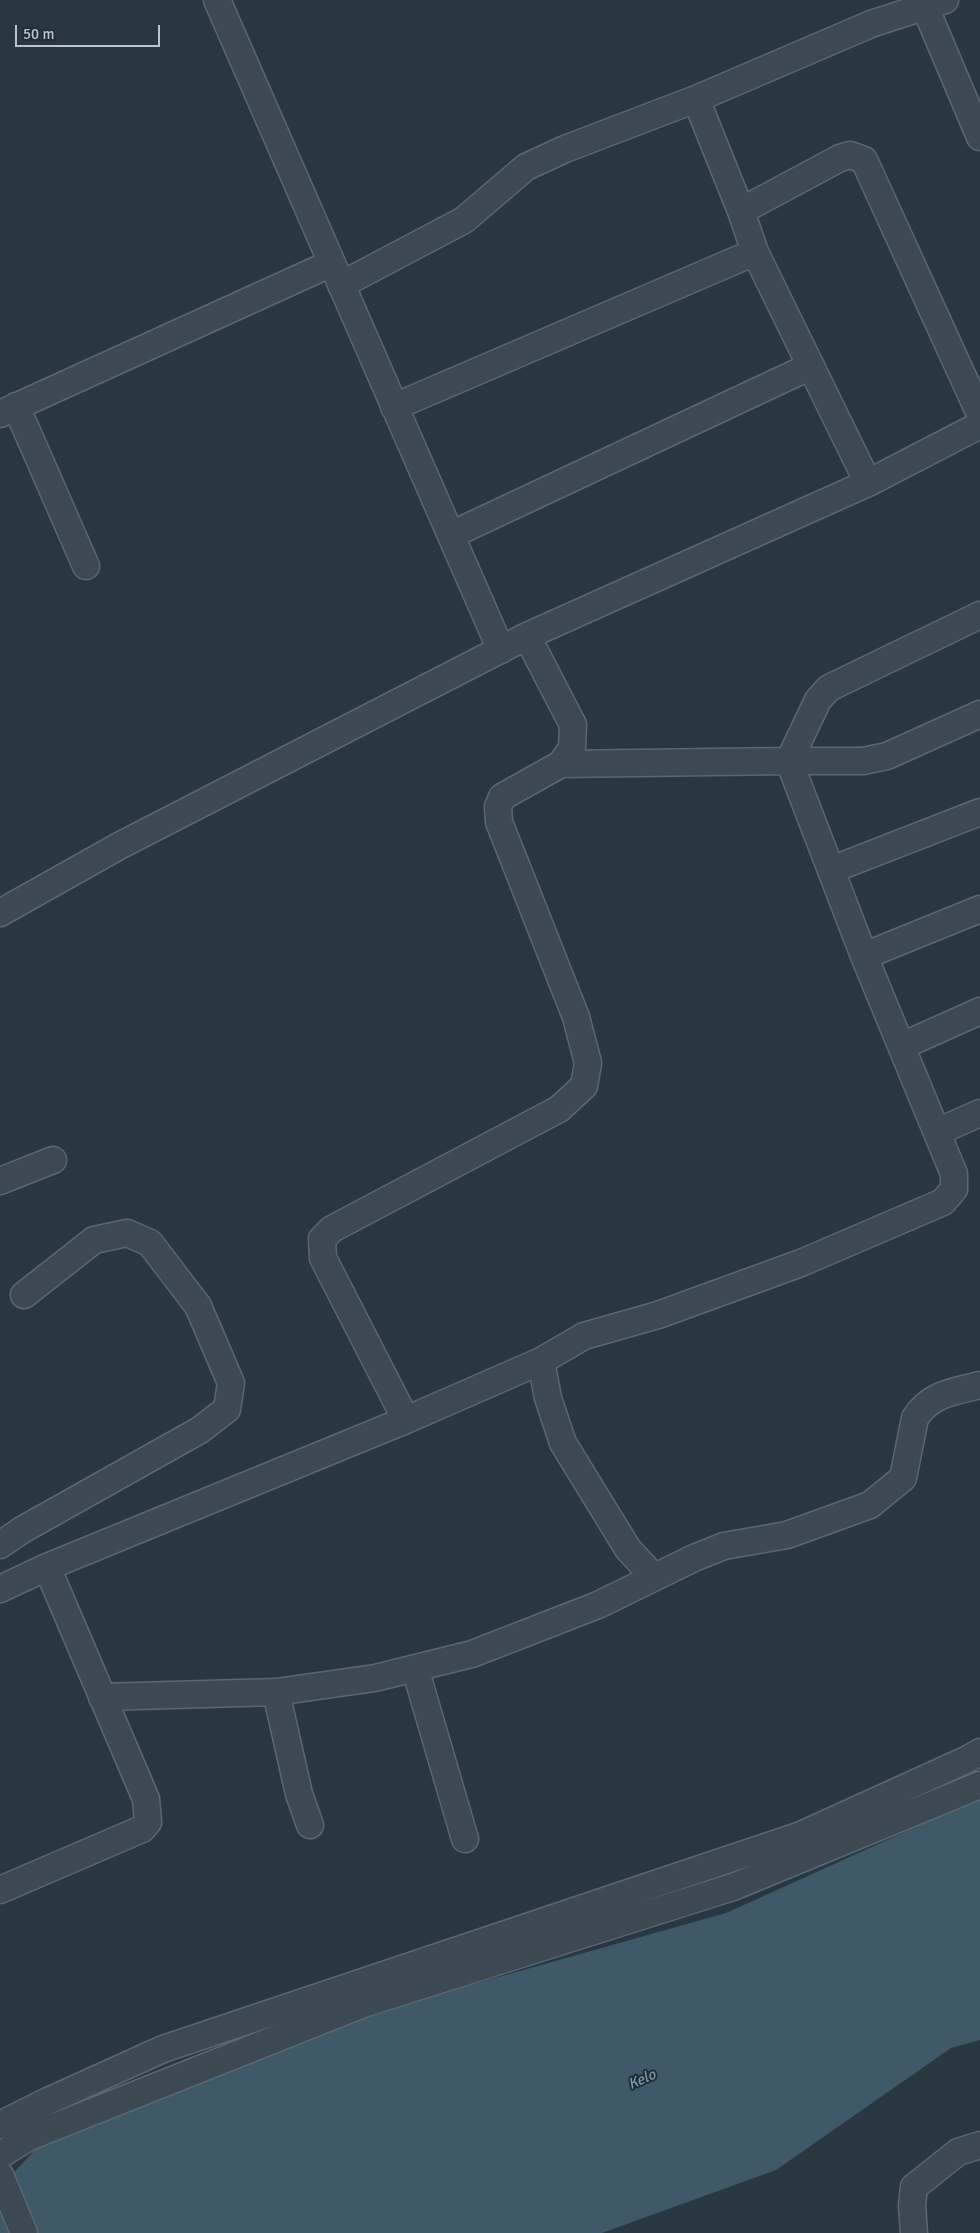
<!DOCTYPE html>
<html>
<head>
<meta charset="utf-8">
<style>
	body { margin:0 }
	#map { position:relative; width:980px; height:2233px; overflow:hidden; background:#293840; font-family:Signika,sans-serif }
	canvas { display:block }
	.scale { position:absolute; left:15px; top:25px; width:145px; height:22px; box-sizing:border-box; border:2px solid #bac4ca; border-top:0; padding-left:6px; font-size:15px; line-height:18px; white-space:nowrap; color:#bac4ca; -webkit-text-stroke:4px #212e36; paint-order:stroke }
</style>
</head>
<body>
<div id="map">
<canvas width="980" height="2233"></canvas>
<div class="scale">50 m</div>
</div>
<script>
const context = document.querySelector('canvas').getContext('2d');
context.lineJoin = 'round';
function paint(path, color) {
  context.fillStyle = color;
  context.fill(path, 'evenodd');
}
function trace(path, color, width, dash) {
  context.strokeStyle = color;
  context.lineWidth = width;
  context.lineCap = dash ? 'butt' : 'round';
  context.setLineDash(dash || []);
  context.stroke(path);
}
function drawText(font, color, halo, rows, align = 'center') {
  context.font = font + ' Signika,sans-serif';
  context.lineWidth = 4;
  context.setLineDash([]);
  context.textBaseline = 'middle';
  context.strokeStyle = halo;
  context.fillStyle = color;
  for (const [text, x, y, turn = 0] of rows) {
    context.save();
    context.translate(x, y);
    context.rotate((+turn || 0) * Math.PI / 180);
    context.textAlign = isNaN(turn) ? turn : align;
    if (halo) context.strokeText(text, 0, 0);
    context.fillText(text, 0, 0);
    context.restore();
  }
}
const water = new Path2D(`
	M980 1798V2040L951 2048 776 2170 602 2233H0V2187L52 2132 278 2039 726 1913Z`);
const minor = new Path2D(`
	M217 0 501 650
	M925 7 980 137
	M696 99 741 211 755 252 868 483
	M741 211 840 158 850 155 864 160 980 414
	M341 285 464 220 526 167 565 149 696 99 871 24 945 0
	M16 406 86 566
	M394 407 755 252
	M0 414 332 263
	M451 535 811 366
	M561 764 789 761H863L887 756 980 714
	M831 870 980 812
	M0 913 119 846 527 636 868 483 980 425
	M864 956 980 909
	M902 1046 980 1011
	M937 1132 980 1113
	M0 1181 53 1160
	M541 1361 548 1398 563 1443 628 1549 654 1577
	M406 1420 323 1258 322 1239 332 1229 559 1109 584 1086 588 1063 576 1017 499 822 498 807 502 797 561 764 572 748 573 725 527 636
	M0 1545 22 1530 200 1430 227 1409 231 1383 198 1306 150 1243 127 1233 94 1240 24 1295
	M0 1589 47 1567 406 1420 541 1361 584 1336 658 1315 801 1263 943 1202 954 1189V1174L864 956 789 761 818 700 829 688 980 615
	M415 1668 465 1839
	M276 1692 299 1794 310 1825
	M102 1697 276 1692 375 1678 472 1654 598 1605 694 1558 724 1546 787 1535 870 1505 903 1478 915 1418C931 1393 954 1392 980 1385
	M0 1890 142 1829 148 1822 146 1799 47 1567
	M0 2125 48 2101 163 2049 801 1835 966 1760 980 1752
	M0 2155 29 2137 366 2003 733 1887 980 1785
	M0 2175 24 2233
	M914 2233 912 2205 914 2187 958 2152 980 2145`);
const waterNames = [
	["Kelo",642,2080,-24]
];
paint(water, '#405968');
trace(minor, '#5b676e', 29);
trace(minor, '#3d4950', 26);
drawText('italic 15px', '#7d99aa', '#212e36', waterNames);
</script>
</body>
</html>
